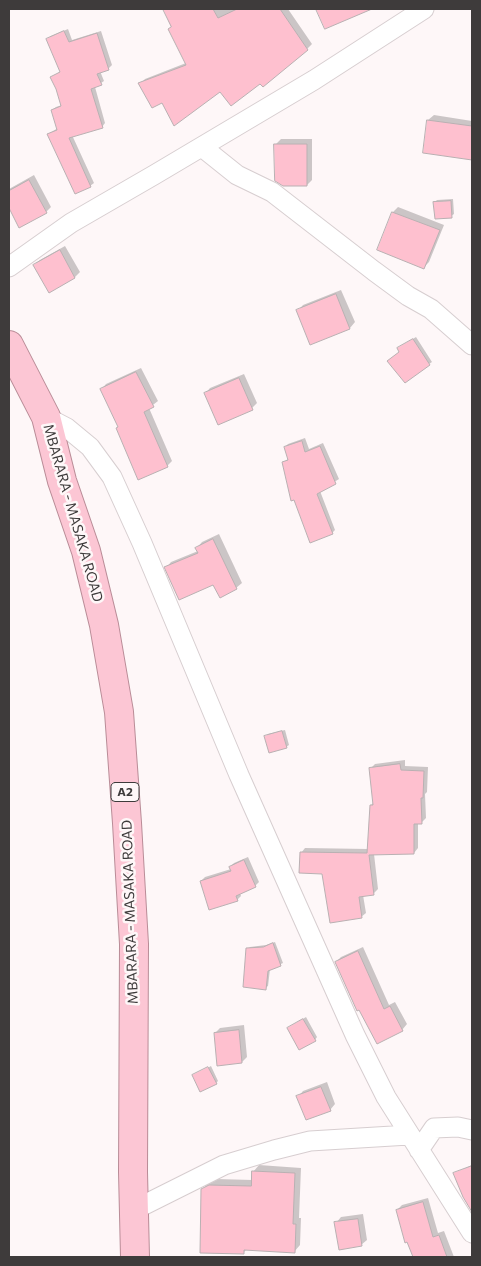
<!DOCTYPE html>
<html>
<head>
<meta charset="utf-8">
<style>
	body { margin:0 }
	#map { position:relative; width:481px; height:1266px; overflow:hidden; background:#fef7f8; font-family:Commissioner,sans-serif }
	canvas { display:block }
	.frame { position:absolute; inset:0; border:10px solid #3e3b3b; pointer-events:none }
</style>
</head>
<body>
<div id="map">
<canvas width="481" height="1266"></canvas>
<div class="frame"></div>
</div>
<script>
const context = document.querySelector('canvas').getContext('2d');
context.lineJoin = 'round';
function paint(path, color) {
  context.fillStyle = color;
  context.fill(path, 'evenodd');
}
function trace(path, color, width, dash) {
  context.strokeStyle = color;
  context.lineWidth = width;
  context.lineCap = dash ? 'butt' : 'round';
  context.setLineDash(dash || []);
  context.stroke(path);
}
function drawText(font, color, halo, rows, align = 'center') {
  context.font = font + ' Commissioner,sans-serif';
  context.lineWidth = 5;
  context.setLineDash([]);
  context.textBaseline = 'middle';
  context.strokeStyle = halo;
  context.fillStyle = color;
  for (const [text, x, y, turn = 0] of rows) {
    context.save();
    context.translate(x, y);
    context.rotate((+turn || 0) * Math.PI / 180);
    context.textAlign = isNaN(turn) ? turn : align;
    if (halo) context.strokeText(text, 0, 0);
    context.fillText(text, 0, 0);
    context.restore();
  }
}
const shadow = new Path2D(`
	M164 9H288L312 44 307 49 221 90 162 101 140 84 145 79 186 63Z
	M68 29 72 40 101 31 112 65 108 69 100 71 104 81 95 87 105 123 102 127 72 135 94 183 90 186 48 134 58 128 52 110 56 107 62 105 52 77 61 71 48 39 51 36Z
	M434 115 472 121V159L424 152 428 120Z
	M281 139H312V180L307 185 276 144Z
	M34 175 51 207 46 212 20 226 9 205V189Z
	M453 199 454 214 451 216 434 203 437 200Z
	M398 207 444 225 429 262 424 267 393 212Z
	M65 246 80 272 75 277 49 291 34 265 40 260Z
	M341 290 355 322 350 328 311 343 298 311 303 305Z
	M416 337 432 362 429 364 401 352V346Z
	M141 368 158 401 149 408 172 461 167 466 102 389 106 384Z
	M244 374 257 403 252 408 205 394 210 388Z
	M305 438 309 449 323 443 339 479 320 491 335 530 332 533 284 462 289 458 285 447 288 444Z
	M219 534 242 583 236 588 214 583 166 568 171 562 198 551 197 548 202 542Z
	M285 730 289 745 286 747 266 737 268 734Z
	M405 760V766L428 767 427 792 425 794 426 818 421 823H418V848L414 853 374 854 378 889 373 894 363 895 366 913 361 917 323 872 301 853 305 848 369 849 371 805 374 802 370 769 375 764Z
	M248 857 259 882 255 886 240 893 241 896 237 900 201 881 205 877 231 869 230 867 234 863Z
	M275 942 283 963 270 969 268 986 265 988 248 949 250 947 266 945Z
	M363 947 389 1005 395 1002 407 1024 402 1030 336 962 341 957Z
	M306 1017 317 1037 315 1040 291 1026Z
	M244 1025 247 1057 242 1062 215 1033 220 1028Z
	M211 1066 218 1081 216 1083 193 1076Z
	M327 1082 335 1104 330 1110 298 1097 303 1091Z
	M259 1165 301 1168 299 1218H301L300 1245 294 1252 247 1249 244 1252 202 1190 208 1183 216 1179 253 1180V1172Z
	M472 1165V1211L464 1196 455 1173Z
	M428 1198 438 1233 444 1231 454 1257H414L397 1210 402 1205Z
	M363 1214 367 1240 361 1245 336 1223 341 1217Z`);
const building = new Path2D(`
	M163 9H213L218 18 237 9H280L308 50 263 87 260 84 231 106 220 92 174 126 162 103 152 108 138 83 186 65 168 29 171 27Z
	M316 9H372L325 29Z
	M64 31 69 42 97 33 109 70 97 74 102 85 91 89 103 128 69 138 91 187 75 194 47 134 57 130 51 110 61 106 56 89 50 77 60 72 46 39Z
	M427 120 472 126V160L423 153Z
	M274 144H307V186H283L275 181Z
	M29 180 47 213 19 228 9 208V191Z
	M451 201 452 218 435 219 433 202Z
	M392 212 440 230 424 269 377 250Z
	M60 250 75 278 49 293 33 265Z
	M336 294 350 329 310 345 296 310Z
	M413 339 430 365 405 383 387 361 399 352 397 348Z
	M136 372 154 407 144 412 168 467 138 480 116 428 118 427 100 389Z
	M239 378 253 410 218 425 204 393Z
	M302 441 305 452 320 446 336 484 317 494 333 534 310 543 294 500 291 501 282 462 288 460 284 447Z
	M213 539 237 589 220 598 213 585 179 600 164 567 198 553 195 548Z
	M282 731 287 748 269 753 264 736Z
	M400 764 401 770 424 771 423 798H421L422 824H414V854L369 855 374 895 359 897 362 918 330 923 322 874 299 873 300 852 367 853 370 805H373L369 768Z
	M244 860 256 887 236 896 238 901 209 910 200 881 231 871 229 867Z
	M273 943 281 966 268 971 266 990 243 987 246 948 263 947Z
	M358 951 384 1009 390 1006 403 1031 377 1044 359 1010 357 1011 335 962Z
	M303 1019 316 1041 299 1050 287 1028Z
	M239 1030 242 1063 217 1066 214 1033Z
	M208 1067 217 1084 200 1092 192 1075Z
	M321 1087 331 1111 306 1120 296 1096Z
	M472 1166V1212L463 1197 453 1173Z
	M252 1171 295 1173 293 1224H296L295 1253 244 1250V1254L200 1253 201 1189 209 1185 251 1186Z
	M423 1202 433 1237 439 1235 447 1257H413L407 1242 405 1243 396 1210Z
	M358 1219 362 1246 339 1250 334 1222Z`);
const minor = new Path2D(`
	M202 147 237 175 272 192 374 271 408 296 431 309 472 345
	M9 267 71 223 154 175 314 80 424 9
	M46 417 67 428 90 447 112 477 142 543 239 775 355 1035 386 1097 472 1233
	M419 1150 434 1128 458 1127 472 1130
	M134 1210 224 1165 274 1150 310 1141 409 1135`);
const trunk = new Path2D(`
	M9 345 46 417 62 481 86 551 104 625 119 712 127 823 134 944 133 1172 135 1257`);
const shields = [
	[125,792,28]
];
const shieldNames = [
	["A2",125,792]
];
const streetNames = [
	["MBARARA - MASAKA ROAD",73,513,74],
	["MBARARA - MASAKA ROAD",130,912,-92]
];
paint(shadow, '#0003');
paint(building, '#fec0cf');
trace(building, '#b9b0b2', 1);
trace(minor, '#d7ced0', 21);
trace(trunk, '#b98c97', 30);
trace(minor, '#fff', 19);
trace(trunk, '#fcc6d4', 28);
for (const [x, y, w] of shields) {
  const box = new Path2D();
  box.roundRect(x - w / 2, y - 9.5, w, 19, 4);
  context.fillStyle = '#fef7f8';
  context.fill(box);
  trace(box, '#3e3b3b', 1);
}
drawText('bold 12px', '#3e3b3b', null, shieldNames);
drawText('14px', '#3e3b3b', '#fef7f8', streetNames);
</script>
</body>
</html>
